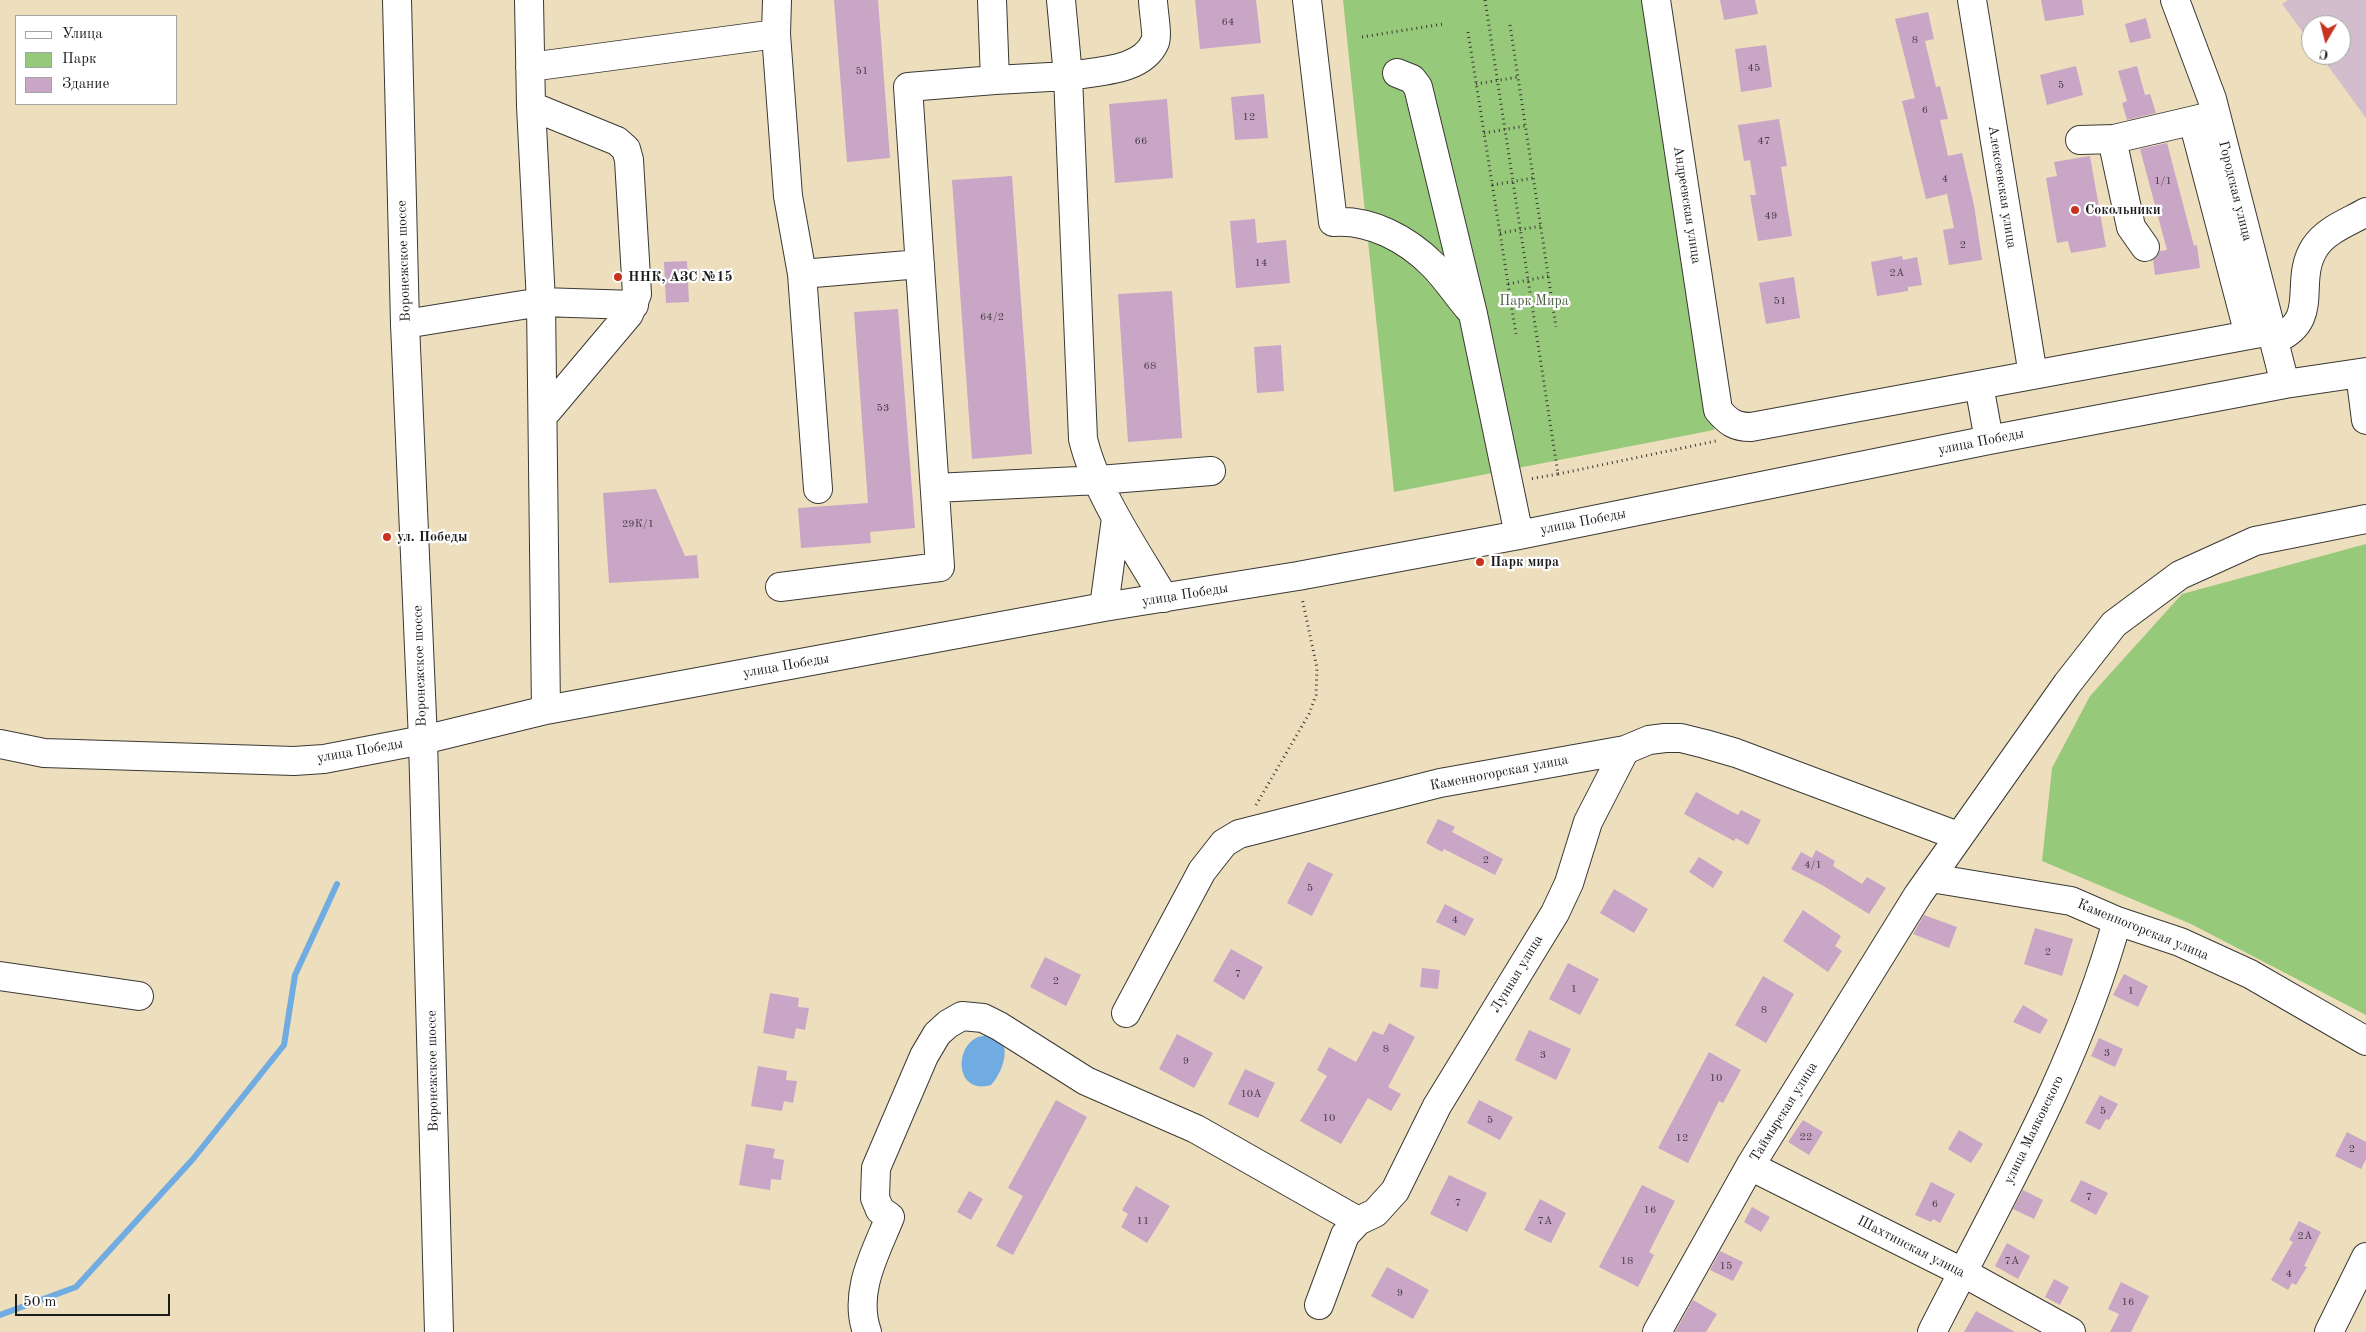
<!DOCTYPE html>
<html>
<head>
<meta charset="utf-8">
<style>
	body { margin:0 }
	#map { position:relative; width:2366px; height:1332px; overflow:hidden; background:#eddfbd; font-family:"Old Standard TT",serif }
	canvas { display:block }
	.legend { position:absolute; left:15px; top:15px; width:162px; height:90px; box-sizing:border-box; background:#fff; border:1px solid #a4a4a4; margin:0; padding:6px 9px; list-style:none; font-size:15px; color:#1c1c1c }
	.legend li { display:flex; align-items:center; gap:10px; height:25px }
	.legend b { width:25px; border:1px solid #a4a4a4 }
	.north { position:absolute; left:2301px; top:15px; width:50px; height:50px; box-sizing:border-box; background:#fff; border:1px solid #a4a4a4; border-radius:50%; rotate:188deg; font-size:14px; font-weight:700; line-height:20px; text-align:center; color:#1c1c1c }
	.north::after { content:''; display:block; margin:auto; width:18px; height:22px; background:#c8321e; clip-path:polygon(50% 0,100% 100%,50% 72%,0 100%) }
	.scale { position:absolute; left:15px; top:1294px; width:155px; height:22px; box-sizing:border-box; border:2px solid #1c1c1c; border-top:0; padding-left:6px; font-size:15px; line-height:18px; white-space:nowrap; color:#1c1c1c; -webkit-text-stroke:4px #fff; paint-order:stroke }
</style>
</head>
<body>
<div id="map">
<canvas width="2366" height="1332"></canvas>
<ul class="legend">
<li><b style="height:6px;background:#fff"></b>Улица</li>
<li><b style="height:14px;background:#97c97a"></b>Парк</li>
<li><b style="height:14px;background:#c9a5c6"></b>Здание</li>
</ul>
<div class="north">С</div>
<div class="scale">50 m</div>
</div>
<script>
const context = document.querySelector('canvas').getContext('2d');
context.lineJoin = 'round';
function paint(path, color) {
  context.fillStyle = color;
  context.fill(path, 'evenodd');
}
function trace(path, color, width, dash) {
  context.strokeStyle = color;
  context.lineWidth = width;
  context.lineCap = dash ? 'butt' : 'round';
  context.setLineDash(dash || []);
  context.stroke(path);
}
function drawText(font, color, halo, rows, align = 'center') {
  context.font = font + ' "Old Standard TT",serif';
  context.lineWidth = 4.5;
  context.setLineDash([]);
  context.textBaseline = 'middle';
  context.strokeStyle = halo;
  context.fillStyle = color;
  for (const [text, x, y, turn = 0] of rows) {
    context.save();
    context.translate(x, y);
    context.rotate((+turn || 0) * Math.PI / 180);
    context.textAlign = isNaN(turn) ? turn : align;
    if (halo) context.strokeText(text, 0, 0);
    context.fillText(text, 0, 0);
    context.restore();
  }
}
const industrial = new Path2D(`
	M2288 0H2366V118L2320 55H2341V25H2311V43L2282 4Z`);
const green = new Path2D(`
	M1343 0H1647L1714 430 1394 492Z
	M2366 544V1015L2191 924 2042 861 2052 768 2090 696 2182 594Z`);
const water = new Path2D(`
	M988 1035C991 1036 997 1037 999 1039 1012 1050 1000 1076 991 1085 956 1095 954 1049 976 1038 979 1036 984 1036 988 1035Z`);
const stream = new Path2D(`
	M0 1315 76 1287 193 1159 284 1045 295 975 337 884`);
const building = new Path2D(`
	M834 0H878L890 158 847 162Z
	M1195 0H1256L1261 43 1200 49Z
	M1720 0H1755L1758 14 1724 20Z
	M2041 0H2082L2084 15 2045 21Z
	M1928 12 1934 39 1925 41 1936 87 1940 86 1948 119 1940 120 1948 156 1962 153 1974 205 1982 260 1949 265 1943 230 1954 228 1947 194 1926 199 1902 101 1915 98 1895 19Z
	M2146 18 2151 38 2130 43 2125 24Z
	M1766 45 1772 87 1741 92 1735 49Z
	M2076 66 2083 95 2047 105 2040 75Z
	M2137 66 2145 95 2150 94 2156 113 2127 120 2122 103 2127 101 2118 71Z
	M1264 94 1268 138 1235 140 1231 97Z
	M1167 99 1173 178 1115 183 1109 104Z
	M1779 119 1787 166 1781 167 1792 236 1758 241 1750 195H1756L1750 160 1744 161 1738 125Z
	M2167 143 2194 246 2197 245 2200 268 2155 275 2153 260 2160 251 2167 250 2140 149Z
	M2090 156 2106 247 2071 253 2068 241 2057 243 2046 178 2057 176 2054 162Z
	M1012 176 1032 454 972 459 952 180Z
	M1255 219 1257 243 1286 240 1290 283 1236 288 1230 221Z
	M1902 256 1903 260 1917 257 1922 285 1908 287V291L1877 296 1871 262Z
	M687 261 689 302 666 303 664 262Z
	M1794 277 1800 318 1766 324 1759 283Z
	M1172 291 1182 438 1128 442 1118 294Z
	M898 309 915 528 870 532 871 543 801 548 798 508 868 503 854 312Z
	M1281 345 1284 391 1257 393 1254 347Z
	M656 489 685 556 697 555 699 578 609 583 603 493Z
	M1696 792 1738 815 1741 810 1761 820 1748 845 1736 838 1734 841 1684 814Z
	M1438 819 1455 827 1452 832 1503 859 1495 875 1444 849 1442 852 1426 843Z
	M1816 850 1835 861 1833 866 1862 884 1867 877 1886 888 1869 914 1822 885 1791 869 1801 852 1812 858Z
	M1699 857 1723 872 1713 888 1689 872Z
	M1308 862 1333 874 1312 916 1287 903Z
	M1614 889 1648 909 1634 933 1600 913Z
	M1445 904 1474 919 1465 936 1436 922Z
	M1803 910 1841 936 1835 946 1842 951 1828 972 1783 941Z
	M1924 915 1957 927 1949 948 1913 934Z
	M2035 928 2073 939 2062 976 2024 964Z
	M1231 949 1263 967 1244 1000 1213 981Z
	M1045 957 1081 975 1066 1006 1030 987Z
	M1568 963 1599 979 1580 1015 1549 999Z
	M1422 968 1440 970 1438 989 1420 987Z
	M2124 974 2148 986 2138 1007 2113 995Z
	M1763 976 1794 994 1766 1043 1735 1025Z
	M770 993 799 998 798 1007 809 1008 805 1030 796 1028 794 1039 763 1033Z
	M2023 1005 2048 1020 2040 1034 2013 1022Z
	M1389 1023 1415 1037 1388 1087 1401 1094 1391 1111 1368 1098 1341 1144 1300 1121 1327 1076 1317 1070 1329 1047 1356 1062 1373 1031 1383 1035Z
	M1529 1030 1571 1049 1556 1080 1515 1060Z
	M1177 1034 1213 1053 1194 1088 1159 1069Z
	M2099 1038 2123 1049 2115 1067 2091 1056Z
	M1709 1052 1741 1070 1723 1103 1719 1101 1688 1163 1658 1148Z
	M758 1066 787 1071 786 1080 797 1081 793 1103 784 1101 782 1111 751 1106Z
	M1245 1069 1275 1083 1258 1118 1228 1104Z
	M2100 1095 2118 1104 2109 1120 2106 1119 2100 1130 2085 1123Z
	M1056 1100 1087 1117 1013 1255 996 1246 1023 1196 1008 1188Z
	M1479 1100 1513 1117 1500 1140 1467 1123Z
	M1803 1120 1823 1132 1809 1155 1788 1142Z
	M1959 1130 1983 1144 1971 1163 1948 1149Z
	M2347 1132 2366 1142V1159L2361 1169 2335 1156Z
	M746 1144 775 1149 773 1158 784 1160 781 1180 771 1179 770 1190 739 1185Z
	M1449 1175 1487 1193 1467 1232 1430 1214Z
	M2081 1180 2108 1193 2096 1215 2070 1201Z
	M1931 1182 1955 1194 1940 1223 1933 1219 1931 1222 1915 1215Z
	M1642 1185 1675 1201 1649 1252 1654 1255 1638 1287 1599 1267Z
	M1136 1186 1170 1206 1147 1243 1121 1227 1128 1214 1122 1210Z
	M2023 1190 2043 1200 2034 1219 2013 1209Z
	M969 1191 983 1199 971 1220 957 1212Z
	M1540 1199 1566 1213 1551 1243 1524 1230Z
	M1752 1207 1770 1217 1761 1232 1744 1222Z
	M2299 1221 2321 1232 2304 1266 2307 1267 2296 1285 2292 1283 2288 1290 2271 1280 2293 1242 2289 1240Z
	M2007 1243 2030 1256 2018 1279 1995 1266Z
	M1720 1251 1743 1262 1733 1281 1710 1270Z
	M1387 1267 1429 1290 1413 1319 1371 1296Z
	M2054 1279 2069 1287 2060 1305 2045 1297Z
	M2121 1282 2149 1296 2131 1332H2110L2119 1314 2108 1309Z
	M1693 1300 1717 1314 1706 1332H1675Z
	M1976 1311 2015 1332H1964Z`);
const path = new Path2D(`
	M1485 0 1558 474 1530 479
	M1510 25 1556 327
	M1468 32 1516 334
	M1362 37 1443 24
	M1476 84 1518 77
	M1484 133 1525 126
	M1492 185 1533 178
	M1500 233 1541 226
	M1508 284 1549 276
	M1558 474 1716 441
	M1256 805 1309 714 1316 695 1317 668 1302 598`);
const minor = new Path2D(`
	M529 0 531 106 541 302 546 710
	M992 0 995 80 1068 76 1061 0
	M1153 0C1153 9 1158 35 1155 42 1142 72 1096 71 1068 76L1083 439C1096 493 1136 550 1164 598
	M1307 0 1333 222C1370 219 1407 239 1433 265 1446 278 1457 295 1469 309
	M1656 0 1718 410C1728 422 1735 427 1751 427L2271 331
	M1972 0 2033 375
	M2175 0 2212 99 2285 384
	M776 34 777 0
	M530 67 776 34 788 196 802 274
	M1397 73 1412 79 1418 87 1473 314 1519 535
	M531 106 617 141 626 149 629 160 637 294 629 314 543 416
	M2193 121 2249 335
	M2112 139 2131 227 2145 247
	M2080 140 2114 139 2212 116
	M405 324 541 302 634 305
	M2274 340C2323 320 2292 282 2315 247 2326 230 2349 222 2366 212
	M2360 373 2366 420
	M1979 385 1989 440
	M935 488 1099 480 1211 471
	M818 489 802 274 920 264
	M780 587 940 567 908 87 995 80
	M1104 607 1116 518
	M0 744 44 753 294 761 324 759 423 740 546 710 1104 607 1298 576 1519 535 1989 440 2285 384 2366 372
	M1931 878 2071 901 2117 921 2180 942 2250 974 2366 1041
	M0 976 139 996
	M1126 1013 1202 871 1224 843 1239 834 1440 783 1625 750 1649 740 1665 738H1681L1705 744 1736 753 1958 836
	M1750 1166 1962 1272 2071 1332
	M1319 1305 1345 1235 1358 1221
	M867 1332C853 1292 875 1254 890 1217L880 1210 875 1198 876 1168 924 1056 937 1034 948 1024 962 1016 983 1018 999 1026 1086 1081 1196 1129 1358 1221 1375 1213 1395 1191 1437 1106 1555 913 1569 883 1588 822 1625 750
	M1657 1332 1750 1166 1918 895 2067 684 2114 624 2180 575 2255 541 2366 519
	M1932 1332C2000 1198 2077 1067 2117 921
	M2329 1332 2366 1257`);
const major = new Path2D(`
	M397 0 405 324 423 740 439 1332`);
const markers = [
	[2075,210,5,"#c8321e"],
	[618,277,5,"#c8321e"],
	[387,537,5,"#c8321e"],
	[1480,562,5,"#c8321e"]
];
const numberNames = [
	["64",1228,22],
	["8",1915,40],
	["45",1754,68],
	["51",862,71],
	["5",2061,85],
	["6",1925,110],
	["12",1249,117],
	["66",1141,141],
	["47",1764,141],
	["4",1945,179],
	["1/1",2163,181],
	["49",1771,216],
	["2",1963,245],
	["14",1261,263],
	["2А",1897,273],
	["51",1780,301],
	["64/2",992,317],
	["68",1150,366],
	["53",883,408],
	["29К/1",638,524],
	["2",1486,860],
	["4/1",1813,865],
	["5",1310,888],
	["4",1455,920],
	["2",2048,952],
	["7",1238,974],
	["2",1056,981],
	["1",1574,989],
	["1",2131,991],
	["8",1764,1010],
	["8",1386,1049],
	["3",2107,1053],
	["3",1543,1055],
	["9",1186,1061],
	["10",1716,1078],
	["10А",1251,1094],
	["5",2103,1111],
	["10",1329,1118],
	["5",1490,1120],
	["22",1806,1137],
	["12",1682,1138],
	["2",2352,1149],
	["7",2089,1197],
	["7",1458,1203],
	["6",1935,1204],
	["16",1650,1210],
	["11",1143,1221],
	["7А",1545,1221],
	["2А",2305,1236],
	["18",1627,1261],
	["7А",2012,1261],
	["15",1726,1266],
	["4",2289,1274],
	["9",1400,1293],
	["16",2128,1302]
];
const streetNames = [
	["Алексеевская улица",2002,187,81],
	["Городская улица",2235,191,76],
	["Андреевская улица",1687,205,81],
	["Воронежское шоссе",404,261,-92],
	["улица Победы",1981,442,-11],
	["улица Победы",1583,522,-11],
	["улица Победы",1185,595,-9],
	["Воронежское шоссе",420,666,-92],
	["улица Победы",786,666,-10],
	["улица Победы",360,751,-10],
	["Каменногорская улица",1499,773,-11],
	["Каменногорская улица",2143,930,22],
	["Лунная улица",1517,974,-59],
	["Воронежское шоссе",433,1071,-91],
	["Таймырская улица",1784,1112,-58],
	["улица Маяковского",2034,1130,-64],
	["Шахтинская улица",1911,1247,27]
];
const poiNames = [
	["Сокольники",2085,210],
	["ННК, АЗС №15",628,277],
	["ул. Победы",397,537],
	["Парк мира",1490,562]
];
const parkNames = [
	["Парк Мира",1534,301]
];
paint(industrial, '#d1bdcc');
paint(green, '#97c97a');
paint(water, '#70abe1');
trace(stream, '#70abe1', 6);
paint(building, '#c9a5c6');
trace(minor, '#3b3934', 30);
trace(major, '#3b3934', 30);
trace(path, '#3b3934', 3, [1, 4]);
trace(minor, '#fff', 28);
trace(major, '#fff', 28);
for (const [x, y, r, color] of markers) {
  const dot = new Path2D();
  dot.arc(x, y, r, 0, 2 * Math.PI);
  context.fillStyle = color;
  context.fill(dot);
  trace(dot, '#fff', 2);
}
drawText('11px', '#473e46', null, numberNames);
drawText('14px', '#1c1c1c', '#fff', streetNames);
drawText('bold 14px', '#1c1c1c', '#fff', poiNames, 'left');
drawText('14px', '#4d6142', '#fff', parkNames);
</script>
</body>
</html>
